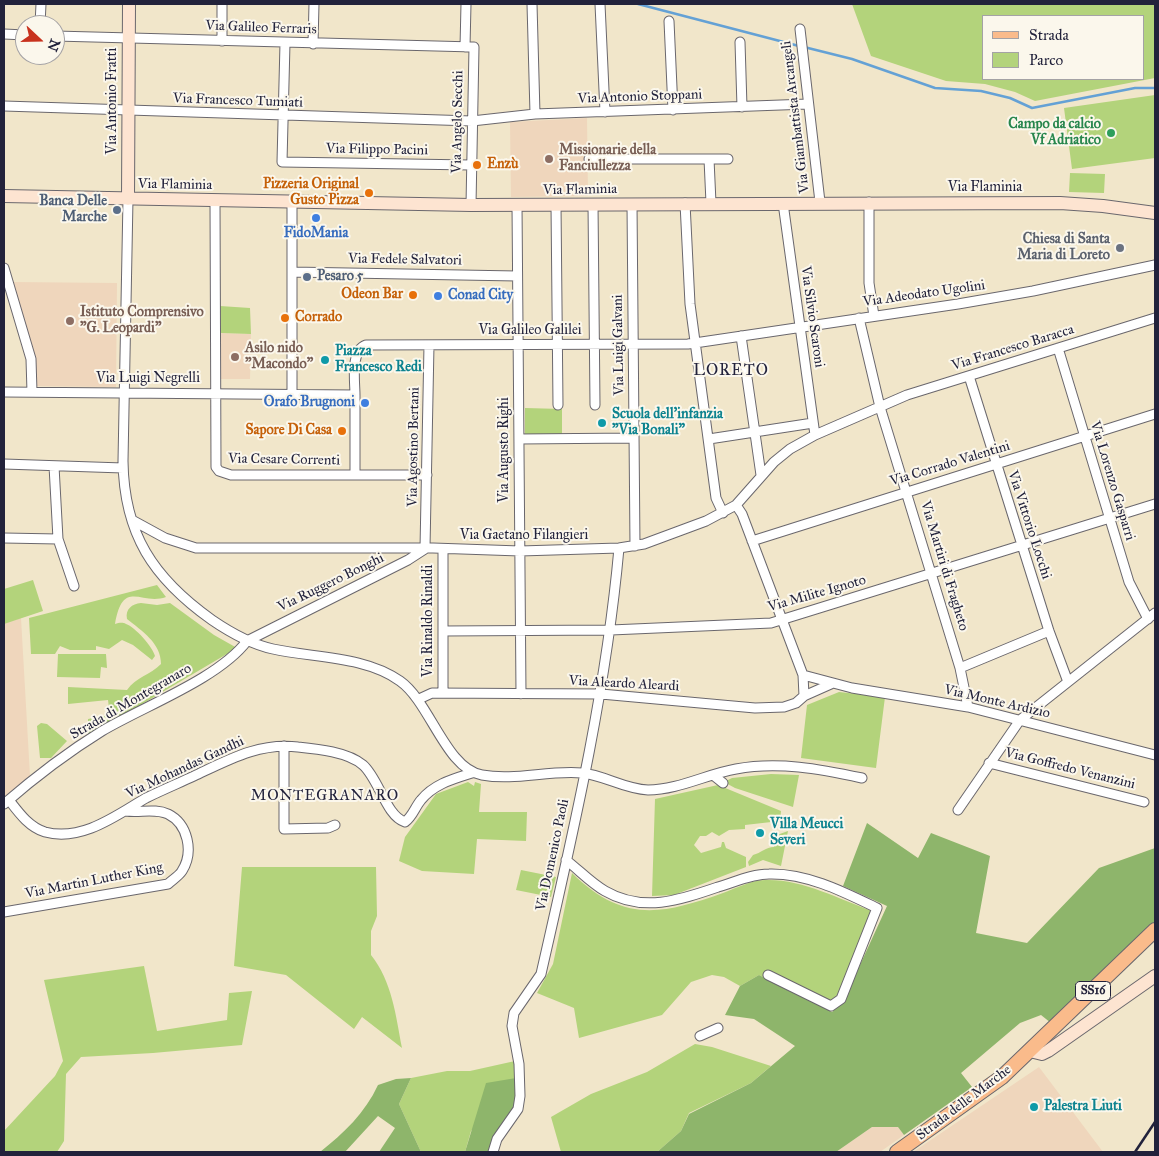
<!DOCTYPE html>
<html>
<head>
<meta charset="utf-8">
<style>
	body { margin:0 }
	#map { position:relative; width:1159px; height:1156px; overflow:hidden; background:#f1e6ca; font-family:"IM FELL Great Primer",serif }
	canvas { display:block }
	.frame { position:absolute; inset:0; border:5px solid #22223b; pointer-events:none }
	.legend { position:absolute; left:982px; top:15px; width:162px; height:65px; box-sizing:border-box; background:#fbf7ec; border:1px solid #a4a2a5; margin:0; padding:6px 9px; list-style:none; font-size:15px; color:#22223b }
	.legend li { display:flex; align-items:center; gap:10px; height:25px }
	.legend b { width:25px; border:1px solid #a4a2a5 }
	.north { position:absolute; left:15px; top:15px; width:50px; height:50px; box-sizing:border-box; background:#fbf7ec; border:1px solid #a4a2a5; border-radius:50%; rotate:111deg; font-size:14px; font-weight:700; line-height:20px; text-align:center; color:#22223b }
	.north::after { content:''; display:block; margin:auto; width:18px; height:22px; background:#c8321e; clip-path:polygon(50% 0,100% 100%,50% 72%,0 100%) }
</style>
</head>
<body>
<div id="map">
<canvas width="1159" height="1156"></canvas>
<div class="frame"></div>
<ul class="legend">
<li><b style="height:6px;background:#fabb8b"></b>Strada</li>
<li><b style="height:14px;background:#b3d37b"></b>Parco</li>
</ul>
<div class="north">N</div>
</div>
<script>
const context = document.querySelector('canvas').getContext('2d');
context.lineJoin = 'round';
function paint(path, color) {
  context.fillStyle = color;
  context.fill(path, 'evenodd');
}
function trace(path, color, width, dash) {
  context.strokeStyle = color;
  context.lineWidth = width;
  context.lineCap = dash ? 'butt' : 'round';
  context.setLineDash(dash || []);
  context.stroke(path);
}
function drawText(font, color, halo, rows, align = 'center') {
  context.font = font + ' "IM FELL Great Primer",serif';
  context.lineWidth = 4;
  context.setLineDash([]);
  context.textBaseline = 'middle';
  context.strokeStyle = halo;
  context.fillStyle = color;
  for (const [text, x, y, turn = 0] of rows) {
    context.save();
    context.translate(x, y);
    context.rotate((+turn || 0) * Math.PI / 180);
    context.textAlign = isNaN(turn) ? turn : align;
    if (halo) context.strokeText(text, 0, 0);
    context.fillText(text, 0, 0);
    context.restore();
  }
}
const built = new Path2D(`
	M587 118 588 196 511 197 510 122Z
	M12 282 117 283 116 387 34 386 36 360Z
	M218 333 251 334 250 379H219Z
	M21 618 30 776 4 802V628L5 623Z
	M1039 1067 1103 1152H913Z
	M872 1127H898L904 1135 880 1152H836Z`);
const green = new Path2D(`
	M852 4H1155V78L1035 101 1015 92 985 84 946 81 871 56ZM983 16H1143V79H983Z
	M1155 95V158L1072 169 1064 108Z
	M1070 173 1105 174 1104 193 1069 192Z
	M220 306 250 308 251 334 221 333Z
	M525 408 562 409V436L525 434Z
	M33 580 43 611 4 624V589Z
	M157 585 166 597C141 606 123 578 115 624 119 623 122 622 126 624 135 627 153 647 155 656L152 660 133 645 122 640 109 649 96 646V650H70L60 646 55 654H31L29 618Z
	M141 603 157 605 170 603 214 635 237 648 88 736V719L110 715 108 700 68 704V687L127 690C136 677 150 675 161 664 161 643 142 631 127 619 125 609 132 604 141 603Z
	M58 654H106L107 668 101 667 100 678 57 677Z
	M839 692 885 697 876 768 801 758 807 705Z
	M41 723 47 724 67 741 51 758H40L37 726Z
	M771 774 799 775 793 807 735 788 724 782 732 778Z
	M468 782 474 786 475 782 481 784 479 812H527L526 841 477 839 474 874 422 871 399 861 405 837 436 794Z
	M718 785 781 811 780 821 745 825V829L729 830 719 836 712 832 706 836H700L694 845 701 853 721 847 722 842H724L726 848 746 857V867L674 895 652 896 655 799Z
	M788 831 781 866 763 860 749 866 748 862 753 855C761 853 766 847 774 847L777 835Z
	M242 867H376L377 916 371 931V955C392 981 396 1016 402 1048L362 1017 354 1029 286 975 234 966Z
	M521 870 556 877 551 897 516 890Z
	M572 873C623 923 661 915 723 893 737 888 751 880 766 880 802 879 839 899 872 911L868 918 871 920 841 991 830 1003 827 1010 759 975 740 986 724 977 712 975 691 982 662 1015 579 1038 574 1008 537 993 553 964Z
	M144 966 157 1031 227 1020 229 993 252 991 242 1045 153 1053 81 1057 66 1074 64 1141 57 1152H4V1131L55 1076 63 1061 44 980Z
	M695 1044 712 1047 771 1066 751 1083 689 1113 681 1131 657 1152H561L551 1117 591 1094 647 1072Z
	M515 1061 516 1078 471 1131 465 1152H421L399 1104 411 1078 447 1071H470Z`);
const forest = new Path2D(`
	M867 823 918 858 931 833 990 856 976 933 1027 943 1099 868 1155 848V922L1051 1023 1041 1015 1020 1023 961 1073 972 1087 904 1135 898 1127H872L836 1152H657L681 1131 689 1114 751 1083 795 1046 754 1019 725 1015 740 986 759 975 832 1012 843 1002 887 906 843 886Z
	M411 1078 399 1104 421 1152H379L395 1128 378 1116 345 1152H320C344 1133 365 1113 378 1085L396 1079Z
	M516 1078C518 1113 507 1123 490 1152H465L486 1083Z`);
const stream = new Path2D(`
	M638 4 799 46
	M804 47 852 59 935 88 981 91 1010 98 1032 108 1135 88H1155`);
const street = new Path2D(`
	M532 4 535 114
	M600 4 605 112
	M669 21 673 110
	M40 25 41 4
	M800 29 820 202
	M4 34 25 35
	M55 36 474 47 471 205
	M222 41V4
	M740 42 742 107
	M285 43 282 162 471 165
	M313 44 314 4
	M465 47 466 4
	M4 106 472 121 535 114 808 104
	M589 159H728
	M709 159 711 203
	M128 199 123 461C124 534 153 578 212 620 231 633 250 644 273 649 314 658 365 656 400 681 430 702 446 769 482 775 515 781 548 770 582 773 604 775 624 789 648 790 678 790 707 774 736 769 778 761 820 769 862 778
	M215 201 216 467 219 471 231 475H427
	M869 202V283L874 316
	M685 203 690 304 716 498 723 513
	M783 203 815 435
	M593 204 595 405
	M632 204 635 546
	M517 205 521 694
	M556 205 558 405
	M4 268 31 359 32 392
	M292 272 517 276
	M859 318 880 407 960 668 968 707
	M741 336 761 475
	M1058 348 1129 582 1148 619
	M969 376 1049 631 1068 682
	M4 392 355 395C355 381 350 351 366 345L688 344 958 304 1033 291 1155 265
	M292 393V202
	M519 439 634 438
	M709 439 813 423
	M4 464 123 468
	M54 466 58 539 74 586
	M355 475V395
	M132 520 165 538 196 548H433L520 551 619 548 644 544 706 521 736 505 774 462 790 449 815 435 907 395 1155 318
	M4 538 58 539
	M752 541 1155 414
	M425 548 429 345
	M443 631 611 630 771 623 1155 504
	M960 668 1049 631
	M803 675 852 688 968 707 1155 755
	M443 693V549
	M804 696 831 684
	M419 699 432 693 601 694 755 708 784 707 796 703 804 696 803 675 742 514 736 505
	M284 746V829L328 828 335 825
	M989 763 1144 802
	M713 775 723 783
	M9 800C19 813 29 827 45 832 82 842 117 815 146 798 162 790 179 783 194 776 228 760 260 742 298 747 318 749 348 752 363 765 379 779 386 816 405 822 413 816 415 807 421 800 434 784 453 779 472 773
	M4 804C34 778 68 752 102 731 144 706 218 679 247 641L408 560 425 549
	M958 810 1020 720 1155 613
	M566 860C579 870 591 883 605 891 643 913 680 900 718 887 735 882 752 874 769 874 807 873 844 892 877 908L841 999 831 1006 768 975
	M4 912 168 884C172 880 179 876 182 871 194 852 188 824 168 814 155 808 140 813 126 811
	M700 1036 718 1028
	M493 1152 497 1139 518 1109 520 1096 519 1064 512 1026 514 1013 541 974C573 833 606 693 619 548`);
const secondary = new Path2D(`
	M4 196 471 205 1060 203 1103 206 1155 213
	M128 199 129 4
	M1030 1051 1042 1054 1048 1051 1155 976`);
const primary = new Path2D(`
	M897 1152 1002 1077 1155 930`);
const rail = new Path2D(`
	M1135 1152 1155 1122`);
const markers = [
	[1111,133,5,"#2e9e5b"],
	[549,159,5,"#8d6e63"],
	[477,165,5,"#e8710a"],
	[369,193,5,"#e8710a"],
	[117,210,5,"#5c6f8a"],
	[316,218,5,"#3f7fe0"],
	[1120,248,5,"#6b7280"],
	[307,277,5,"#5c6f8a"],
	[413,295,5,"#e8710a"],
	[438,296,5,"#3f7fe0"],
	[285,318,5,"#e8710a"],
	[70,321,5,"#8d6e63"],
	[235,357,5,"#8d6e63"],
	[325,360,5,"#0f9aa8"],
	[365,403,5,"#3f7fe0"],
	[602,423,5,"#0f9aa8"],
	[342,431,5,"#e8710a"],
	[760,833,5,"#0f9aa8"],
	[1034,1107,5,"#0f9aa8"]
];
const shields = [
	[1093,991,35]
];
const shieldNames = [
	["SS16",1093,991]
];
const streetNames = [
	["Via Galileo Ferraris",261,28,2],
	["Via Antonio Stoppani",640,97,-2],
	["Via Antonio Fratti",113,101,-90],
	["Via Francesco Tumiati",238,101,2],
	["Via Giambattista Arcangeli",796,117,-97],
	["Via Angelo Secchi",458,122,-89],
	["Via Filippo Pacini",377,150,1],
	["Via Flaminia",175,185,1],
	["Via Flaminia",985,188],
	["Via Flaminia",580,190,-1],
	["Via Fedele Salvatori",405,260,1],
	["Via Adeodato Ugolini",924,294,-8],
	["Via Silvio Scaroni",812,317,82],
	["Via Galileo Galilei",530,331],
	["Via Luigi Galvani",619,345,-91],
	["Via Francesco Baracca",1013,348,-17],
	["Via Luigi Negrelli",148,379],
	["Via Agostino Bertani",414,447,-89],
	["Via Augusto Righi",505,450,-90],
	["Via Cesare Correnti",284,460,1],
	["Via Corrado Valentini",950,464,-17],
	["Via Lorenzo Gasparri",1112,481,73],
	["Via Vittorio Locchi",1029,525,72],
	["Via Gaetano Filangieri",524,536],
	["Via Martiri di Fragheto",944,566,73],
	["Via Ruggero Bonghi",331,583,-26],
	["Via Milite Ignoto",817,594,-16],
	["Via Rinaldo Rinaldi",429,621,-90],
	["Via Aleardo Aleardi",624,684,3],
	["Strada di Montegranaro",131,702,-30],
	["Via Monte Ardizio",997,702,13],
	["Via Mohandas Gandhi",185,768,-25],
	["Via Goffredo Venanzini",1070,769,14],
	["Via Domenico Paoli",553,855,-78],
	["Via Martin Luther King",94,881,-11],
	["Strada delle Marche",964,1103,-37]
];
const leisureNames = [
	["Campo da calcio",1101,125],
	["Vf Adriatico",1101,141]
];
const educationNames = [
	["Missionarie della",559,151],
	["Fanciullezza",559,167],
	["Istituto Comprensivo",80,313],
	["\"G. Leopardi\"",80,329],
	["Asilo nido",245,349],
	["\"Macondo\"",245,365]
];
const foodNames = [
	["Enzù",487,165,"left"],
	["Pizzeria Original",359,185],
	["Gusto Pizza",359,201],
	["Odeon Bar",403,295],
	["Corrado",295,318,"left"],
	["Sapore Di Casa",332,431]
];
const serviceNames = [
	["Banca Delle",107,202],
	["Marche",107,218],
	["Pesaro 5",317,277,"left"]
];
const shopNames = [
	["FidoMania",316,234],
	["Conad City",448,296,"left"],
	["Orafo Brugnoni",355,403,"right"]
];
const worshipNames = [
	["Chiesa di Santa",1110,240],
	["Maria di Loreto",1110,256]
];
const cultureNames = [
	["Piazza",335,352],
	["Francesco Redi",335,368],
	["Scuola dell'infanzia",612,415],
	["\"Via Bonali\"",612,431],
	["Villa Meucci",770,825],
	["Severi",770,841],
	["Palestra Liuti",1044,1107]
];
const neighbourhoodNames = [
	["MONTEGRANARO",325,796]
];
const quarterNames = [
	["LORETO",731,371]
];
paint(built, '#efd6bc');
paint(green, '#b3d37b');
paint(forest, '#8eb56b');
trace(stream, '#64a1d5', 2.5);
trace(street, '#6a676d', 11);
trace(secondary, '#6a676d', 14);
trace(primary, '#6a676d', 16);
trace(street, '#fff', 9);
trace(secondary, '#fde4d1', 12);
trace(primary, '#fabb8b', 14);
trace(rail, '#22223b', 2.5);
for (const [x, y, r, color] of markers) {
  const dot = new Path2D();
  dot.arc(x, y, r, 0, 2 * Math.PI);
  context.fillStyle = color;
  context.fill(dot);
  trace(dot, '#fbf7ec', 2);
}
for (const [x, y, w] of shields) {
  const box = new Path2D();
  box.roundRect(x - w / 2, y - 9.5, w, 19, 4);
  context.fillStyle = '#fbf7ec';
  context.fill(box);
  trace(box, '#22223b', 1);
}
drawText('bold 12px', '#22223b', null, shieldNames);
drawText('14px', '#22223b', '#fbf7ec', streetNames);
drawText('bold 14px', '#27864d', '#fbf7ec', leisureNames, 'right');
drawText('bold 14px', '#785e54', '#fbf7ec', educationNames, 'left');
drawText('bold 14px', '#c56008', '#fbf7ec', foodNames, 'right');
drawText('bold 14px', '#4e5e75', '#fbf7ec', serviceNames, 'right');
drawText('bold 14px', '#366cbe', '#fbf7ec', shopNames);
drawText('bold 14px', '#5b616d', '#fbf7ec', worshipNames, 'right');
drawText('bold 14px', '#0d838f', '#fbf7ec', cultureNames, 'left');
context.letterSpacing = '1px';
drawText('15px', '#22223b', '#fbf7ec', neighbourhoodNames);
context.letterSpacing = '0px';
context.letterSpacing = '1px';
drawText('16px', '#22223b', '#fbf7ec', quarterNames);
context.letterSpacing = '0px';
</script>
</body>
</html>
